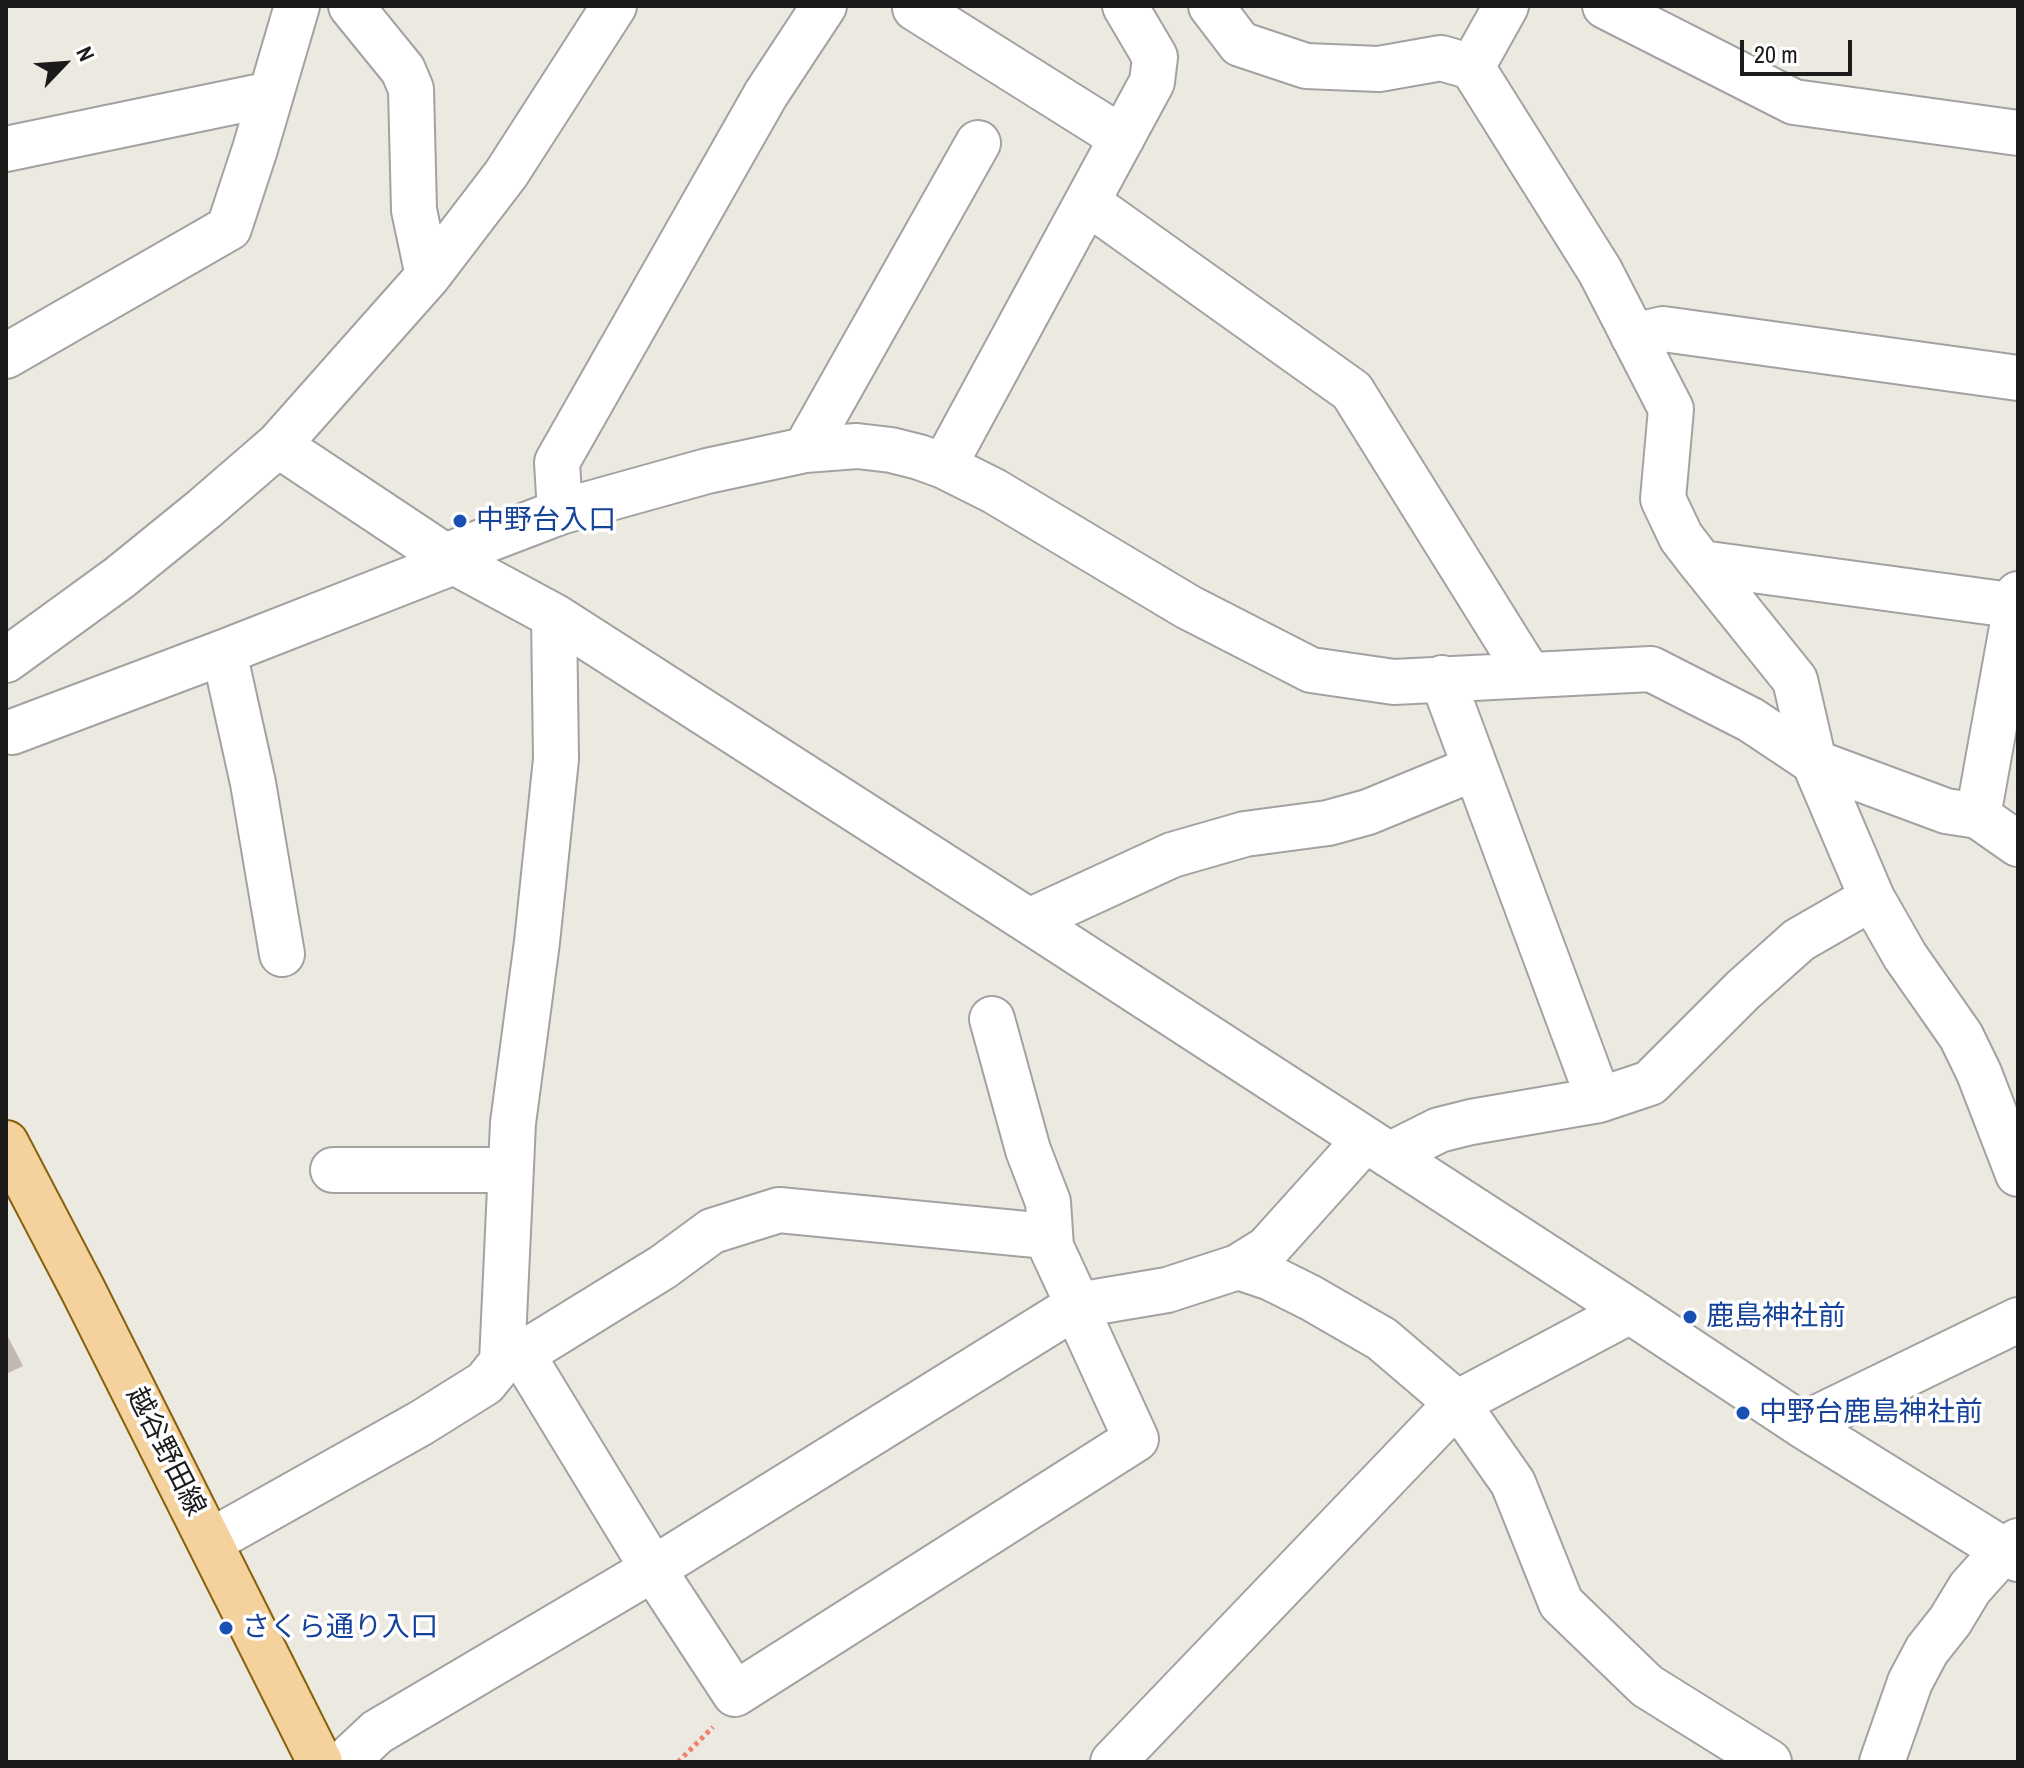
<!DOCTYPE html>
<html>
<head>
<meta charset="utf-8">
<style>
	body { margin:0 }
	#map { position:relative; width:2024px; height:1768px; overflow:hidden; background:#ece9e1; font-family:"Archivo Narrow",sans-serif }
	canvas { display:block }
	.frame { position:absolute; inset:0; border:8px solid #1b1b1b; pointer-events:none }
	.north { position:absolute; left:24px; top:24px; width:80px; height:80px; -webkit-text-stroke:6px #fff; paint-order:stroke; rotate:65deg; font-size:22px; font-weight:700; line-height:32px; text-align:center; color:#1b1b1b }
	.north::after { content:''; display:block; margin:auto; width:28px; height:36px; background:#1b1b1b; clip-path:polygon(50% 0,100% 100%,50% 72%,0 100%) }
	.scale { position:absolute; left:1740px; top:40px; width:112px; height:36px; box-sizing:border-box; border:4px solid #1b1b1b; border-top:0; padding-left:10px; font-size:24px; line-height:28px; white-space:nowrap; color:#1b1b1b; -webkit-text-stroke:6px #fff; paint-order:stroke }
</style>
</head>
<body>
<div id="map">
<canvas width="2024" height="1768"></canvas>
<div class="frame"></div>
<div class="north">N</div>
<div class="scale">20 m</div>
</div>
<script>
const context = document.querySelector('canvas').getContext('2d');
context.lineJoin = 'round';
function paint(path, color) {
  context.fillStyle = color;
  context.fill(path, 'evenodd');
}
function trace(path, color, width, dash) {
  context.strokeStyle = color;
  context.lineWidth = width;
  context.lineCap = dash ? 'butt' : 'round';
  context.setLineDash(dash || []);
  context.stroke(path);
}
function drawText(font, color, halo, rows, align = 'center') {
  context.font = font + ' "Archivo Narrow","Noto Sans JP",sans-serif';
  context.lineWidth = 7;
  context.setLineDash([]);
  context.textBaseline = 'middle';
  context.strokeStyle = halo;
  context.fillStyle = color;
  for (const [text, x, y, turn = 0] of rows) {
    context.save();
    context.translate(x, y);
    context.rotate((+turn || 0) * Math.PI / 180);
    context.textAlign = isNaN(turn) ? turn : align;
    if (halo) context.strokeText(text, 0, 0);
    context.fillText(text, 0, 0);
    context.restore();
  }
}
const building = new Path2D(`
	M6 1333 23 1366 6 1374Z`);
const path = new Path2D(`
	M678 1762 713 1727`);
const minor = new Path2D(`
	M351 6 403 70 411 89 414 210 428 276
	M1211 6 1240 44 1306 66 1379 69 1441 58 1472 67 1600 271 1671 409 1663 499 1681 537 1701 563 2018 606
	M1605 6 1794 102 2018 133
	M915 8 1122 138
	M1472 67 1506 6
	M6 149 271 94
	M1087 202 1352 391 1529 675
	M1633 336 1663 329 2018 378
	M6 356 229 228 255 149 297 6
	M278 445 454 562 554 616 1029 921 1630 1311 1802 1425 2018 1559
	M805 450 978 143
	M944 466 1152 82 1155 57 1125 6
	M560 512 557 462 766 94 824 6
	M445 556 560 512 707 471 805 450 857 446 891 450 919 457 944 466 994 491 1188 607 1311 670 1394 682 1651 669 1751 720 1814 762 1946 811 1978 816 2018 844
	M554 616 556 759 537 942 513 1123 502 1362 522 1354 663 1267 712 1231 779 1210 1046 1236 1078 1305
	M224 652 253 783 282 954
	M6 660 119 578 204 509 278 445 428 276 506 174 614 6
	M1442 678 1599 1100
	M12 732 224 652 454 562
	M1978 816 2018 594
	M1872 898 1905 956 1961 1036 1979 1073 2018 1174
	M1029 921 1172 855 1245 834 1328 823 1368 812 1475 768
	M992 1019 1028 1150 1048 1202 1051 1247
	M1389 1155 1439 1130 1471 1122 1599 1100 1650 1083 1743 990 1799 940 1872 898 1814 762 1795 680 1701 563
	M333 1170H511
	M1238 1267 1271 1278 1311 1298 1382 1339 1457 1403 1513 1483 1561 1603 1647 1686 1769 1762
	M522 1354 653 1569 735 1694 1136 1439 1075 1306
	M1802 1425 2018 1320
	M209 1540 227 1532 421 1423 485 1383 502 1362
	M345 1762 377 1732 653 1569 1078 1305 1167 1290 1238 1267 1267 1249 1365 1140
	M1113 1762 1457 1403 1630 1311
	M1882 1762 1910 1682 1927 1650 1950 1621 1970 1588 2004 1550 2018 1541`);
const major = new Path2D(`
	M6 1143 83 1290 320 1762`);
const markers = [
	[460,521,8,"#1a4fb4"],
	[1690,1317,8,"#1a4fb4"],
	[1743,1413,8,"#1a4fb4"],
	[226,1628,8,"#1a4fb4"]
];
const transitNames = [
	["中野台入口",476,521],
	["鹿島神社前",1706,1317],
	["中野台鹿島神社前",1759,1413],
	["さくら通り入口",242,1628]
];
const streetNames = [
	["越谷野田線",165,1452,63]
];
paint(building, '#c0b8b1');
trace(minor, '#a2a2a2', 48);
trace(major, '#88610a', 48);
trace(path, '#f07f6e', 5, [4, 4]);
trace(minor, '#fff', 44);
trace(major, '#f5d19d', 44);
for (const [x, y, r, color] of markers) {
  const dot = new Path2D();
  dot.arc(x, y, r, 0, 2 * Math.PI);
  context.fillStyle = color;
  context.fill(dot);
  trace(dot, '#fff', 3);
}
drawText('28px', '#164399', '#fff', transitNames, 'left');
drawText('28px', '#1b1b1b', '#fff', streetNames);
</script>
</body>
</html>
